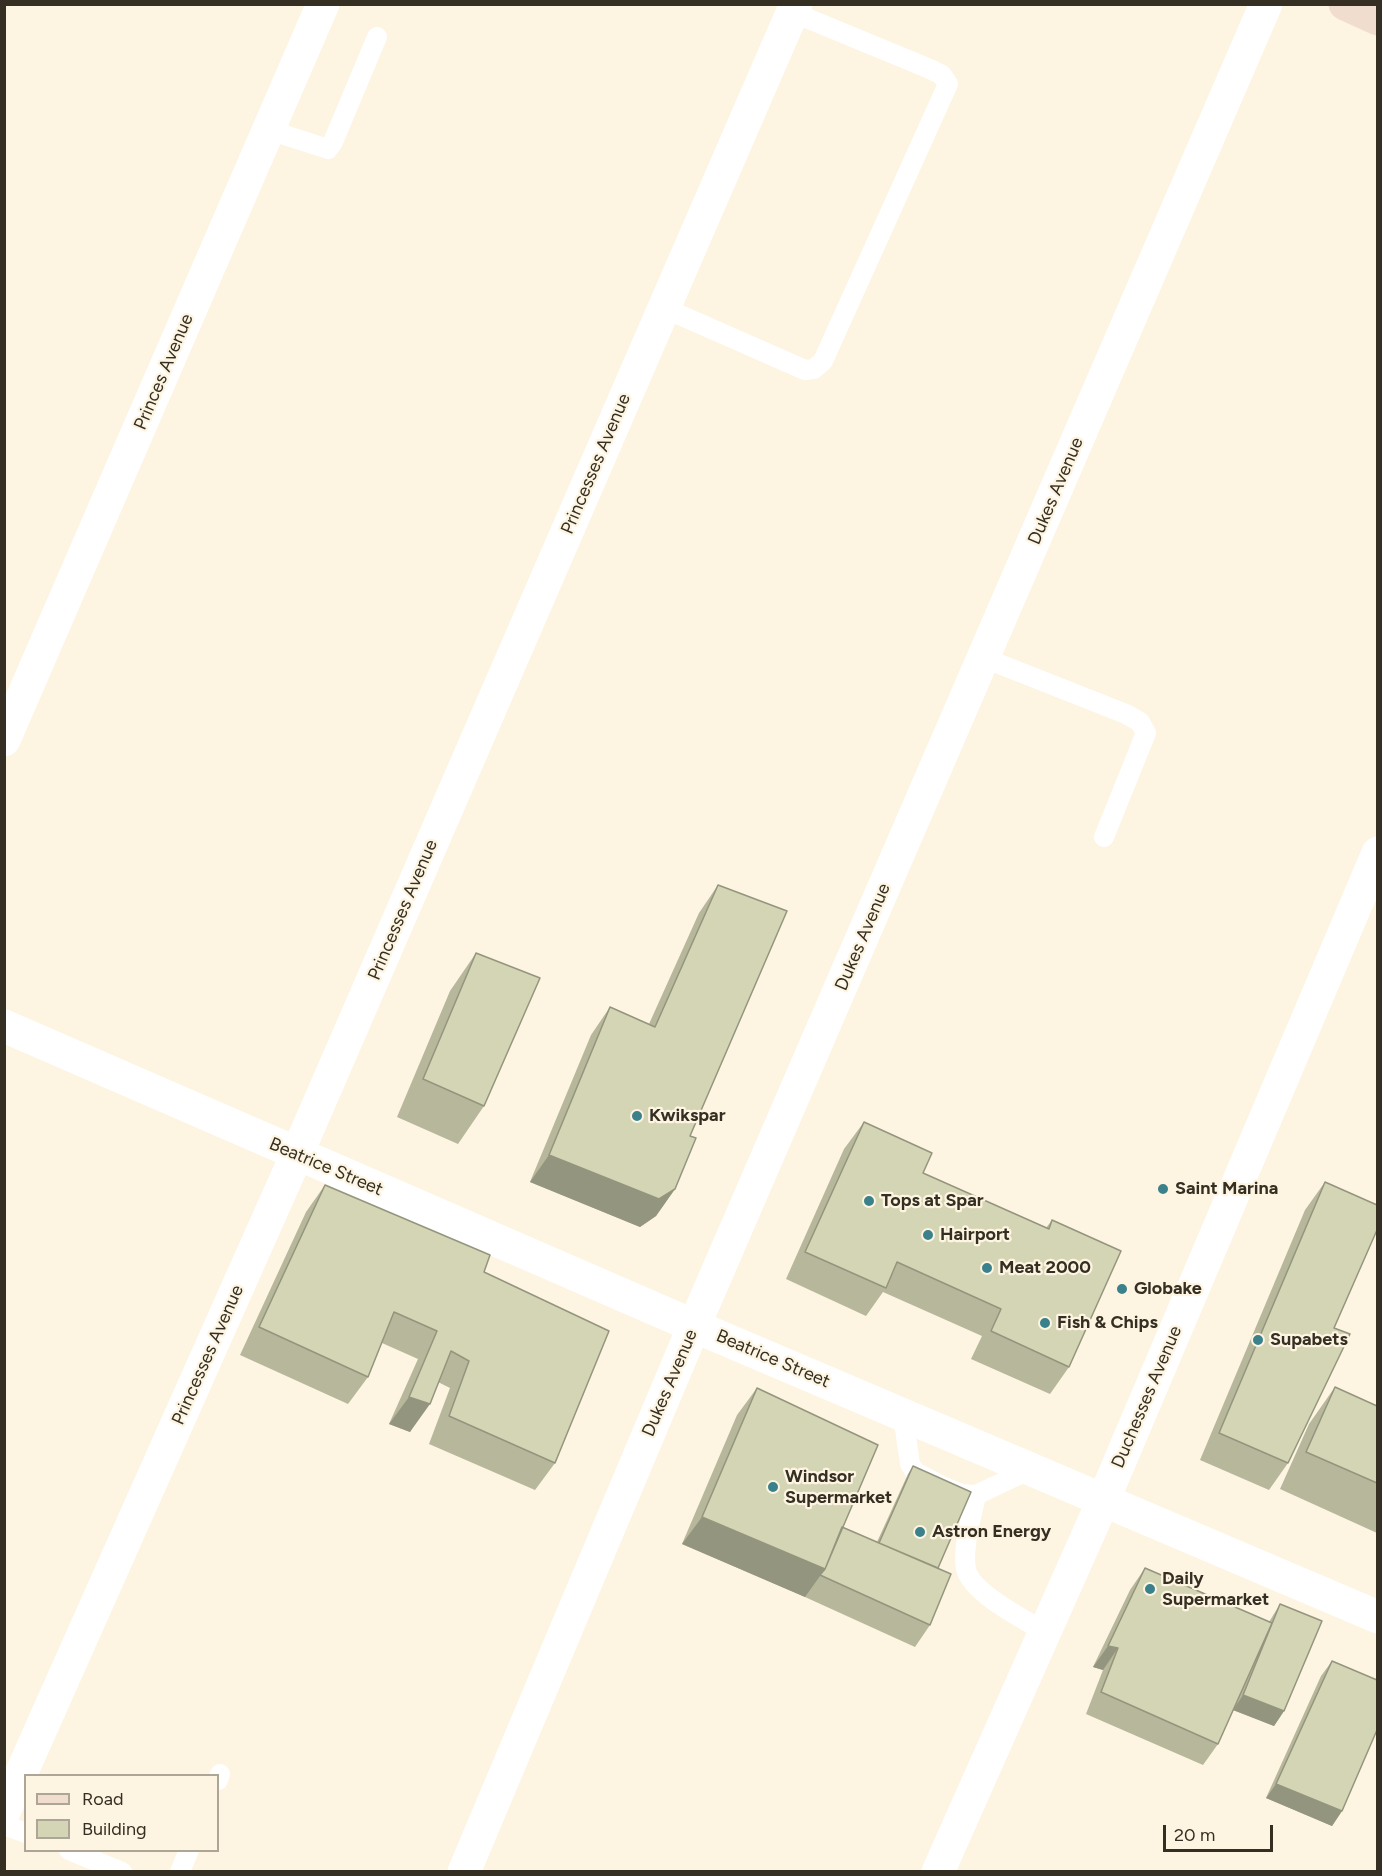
<!DOCTYPE html>
<html>
<head>
<meta charset="utf-8">
<style>
	body { margin:0 }
	#map { position:relative; width:1382px; height:1876px; overflow:hidden; background:#fdf4e1; font-family:Figtree,sans-serif }
	canvas { display:block }
	.frame { position:absolute; inset:0; border:6px solid #352f23; pointer-events:none }
	.legend { position:absolute; left:24px; top:1774px; width:195px; height:78px; box-sizing:border-box; background:#fdf4e1; border:2px solid #ada595; margin:0; padding:8px 10px; list-style:none; font-size:18px; color:#352f23 }
	.legend li { display:flex; align-items:center; gap:12px; height:30px }
	.legend b { width:30px; border:2px solid #ada595 }
	.scale { position:absolute; left:1163px; top:1825px; width:110px; height:27px; box-sizing:border-box; border:3px solid #352f23; border-top:0; padding-left:8px; font-size:18px; line-height:21px; white-space:nowrap; color:#352f23; -webkit-text-stroke:4px #fdf4e1; paint-order:stroke }
</style>
</head>
<body>
<div id="map">
<canvas width="1382" height="1876"></canvas>
<div class="frame"></div>
<ul class="legend">
<li><b style="height:8px;background:#f0ddcd"></b>Road</li>
<li><b style="height:16px;background:#d4d5b4"></b>Building</li>
</ul>
<div class="scale">20 m</div>
</div>
<script>
const context = document.querySelector('canvas').getContext('2d');
context.lineJoin = 'round';
function trace(path, color, width, dash) {
  context.strokeStyle = color;
  context.lineWidth = width;
  context.lineCap = dash ? 'butt' : 'round';
  context.setLineDash(dash || []);
  context.stroke(path);
}
function paint(path, color) {
  context.fillStyle = color;
  context.fill(path, 'evenodd');
}
function drawText(font, color, halo, rows, align = 'center') {
  context.font = font + ' Figtree,sans-serif';
  context.lineWidth = 4.5;
  context.setLineDash([]);
  context.textBaseline = 'middle';
  context.strokeStyle = halo;
  context.fillStyle = color;
  for (const [text, x, y, turn = 0] of rows) {
    context.save();
    context.translate(x, y);
    context.rotate((+turn || 0) * Math.PI / 180);
    context.textAlign = isNaN(turn) ? turn : align;
    if (halo) context.strokeText(text, 0, 0);
    context.fillText(text, 0, 0);
    context.restore();
  }
}
const lane = new Path2D(`
	M269 130 328 149 333 142 377 37
	M664 308 805 370 814 369 823 361 948 84 942 75 930 69 792 12
	M984 658 1126 714 1140 722 1146 733 1104 837
	M903 1415 910 1464 915 1472 942 1486 962 1494 976 1495 1031 1469
	M976 1495C972 1515 962 1548 966 1569 971 1593 1024 1619 1045 1632
	M218 1780 220 1774
	M4 1825 26 1833
	M69 1850 122 1872
	M180 1872 189 1850`);
const street = new Path2D(`
	M4 740 323 4
	M4 1026 694 1326 1378 1617
	M4 1812 297 1154 796 4
	M464 1872 694 1326 1266 4
	M938 1872 1103 1501 1378 853`);
const secondary = new Path2D(`
	M1345 4 1378 19`);
const wall = new Path2D(`
	M718 885 690 1136 675 1189 656 1216 640 1227 530 1182 591 1035 610 1007 649 1024 699 913Z
	M476 953 484 1106 458 1144 397 1117 450 991Z
	M864 1122 923 1173 1046 1228 1052 1220 1069 1367 1050 1394 971 1359 982 1336 883 1292 866 1316 786 1279 844 1149Z
	M1325 1182 1334 1328 1288 1463 1269 1490 1200 1460 1305 1210Z
	M325 1185 484 1272 555 1463 535 1490 429 1444 450 1388 438 1382 410 1432 389 1424 418 1359 382 1343 368 1377 348 1404 240 1355 306 1212Z
	M1335 1387 1377 1406V1533L1280 1489 1309 1424Z
	M757 1388 842 1527 877 1542 908 1474 913 1466 938 1568 930 1625 915 1647 805 1597 682 1544 737 1415Z
	M1145 1568 1269 1622 1280 1604 1284 1711 1274 1726 1233 1710 1218 1744 1203 1765 1086 1714 1103 1670 1093 1667 1130 1590Z
	M1332 1661 1342 1811 1332 1826 1266 1798 1321 1676Z`);
const shadedWall = new Path2D(`
	M549 1155 675 1189 656 1216 640 1227 530 1182Z
	M409 1397 430 1404 410 1432 389 1424Z
	M702 1517 825 1569 805 1597 682 1544Z
	M1108 1646 1118 1648 1103 1670 1093 1667Z
	M1243 1695 1284 1711 1274 1726 1233 1710Z
	M1276 1784 1342 1811 1332 1826 1266 1798Z`);
const building = new Path2D(`
	M718 885 787 911 690 1136 696 1138 675 1189 659 1199 549 1155 610 1007 655 1027Z
	M476 953 540 978 484 1106 423 1079Z
	M864 1122 932 1153 923 1173 1049 1229 1052 1220 1121 1251 1069 1367 991 1331 1001 1309 897 1262 886 1288 805 1252Z
	M1325 1182 1377 1205V1230L1334 1328 1350 1334 1288 1463 1219 1433Z
	M325 1185 490 1255 484 1272 609 1331 555 1463 449 1416 469 1361 451 1351 430 1404 409 1397 437 1331 394 1312 368 1377 259 1327Z
	M1335 1387 1377 1406V1483L1306 1452Z
	M757 1388 878 1445 825 1569 702 1517Z
	M913 1466 971 1492 938 1568 879 1543Z
	M842 1527 951 1574 930 1625 820 1575 825 1569Z
	M1145 1568 1272 1623 1218 1744 1101 1692 1118 1648 1108 1646Z
	M1280 1604 1322 1621 1284 1711 1243 1695Z
	M1332 1661 1377 1680V1730L1342 1811 1276 1784Z`);
const markers = [
	[637,1116,6,"#3a818c"],
	[1163,1189,6,"#3a818c"],
	[869,1201,6,"#3a818c"],
	[928,1235,6,"#3a818c"],
	[987,1268,6,"#3a818c"],
	[1122,1289,6,"#3a818c"],
	[1045,1323,6,"#3a818c"],
	[1258,1340,6,"#3a818c"],
	[773,1487,6,"#3a818c"],
	[920,1532,6,"#3a818c"],
	[1150,1589,6,"#3a818c"]
];
const streetNames = [
	["Princes Avenue",164,372,-67],
	["Princesses Avenue",596,464,-67],
	["Dukes Avenue",1056,491,-67],
	["Princesses Avenue",403,910,-67],
	["Dukes Avenue",863,937,-67],
	["Beatrice Street",326,1167,23],
	["Princesses Avenue",208,1355,-66],
	["Beatrice Street",773,1359,23],
	["Dukes Avenue",670,1383,-67],
	["Duchesses Avenue",1147,1397,-67]
];
const poiNames = [
	["Kwikspar",649,1116],
	["Saint Marina",1175,1189],
	["Tops at Spar",881,1201],
	["Hairport",940,1235],
	["Meat 2000",999,1268],
	["Globake",1134,1289],
	["Fish & Chips",1057,1323],
	["Supabets",1270,1340],
	["Windsor",785,1477],
	["Supermarket",785,1498],
	["Astron Energy",932,1532],
	["Daily",1162,1579],
	["Supermarket",1162,1600]
];
trace(lane, '#fff', 20);
trace(street, '#fff', 33);
trace(secondary, '#f0ddcd', 33);
paint(wall, '#b6b79b');
paint(shadedWall, '#94957e');
paint(building, '#d4d5b4');
trace(building, '#94957e', 1.5);
for (const [x, y, r, color] of markers) {
  const dot = new Path2D();
  dot.arc(x, y, r, 0, 2 * Math.PI);
  context.fillStyle = color;
  context.fill(dot);
  trace(dot, '#fdf4e1', 2);
}
drawText('18px', '#352f23', '#fdf4e1', streetNames);
drawText('bold 18px', '#352f23', '#fdf4e1', poiNames, 'left');
</script>
</body>
</html>
